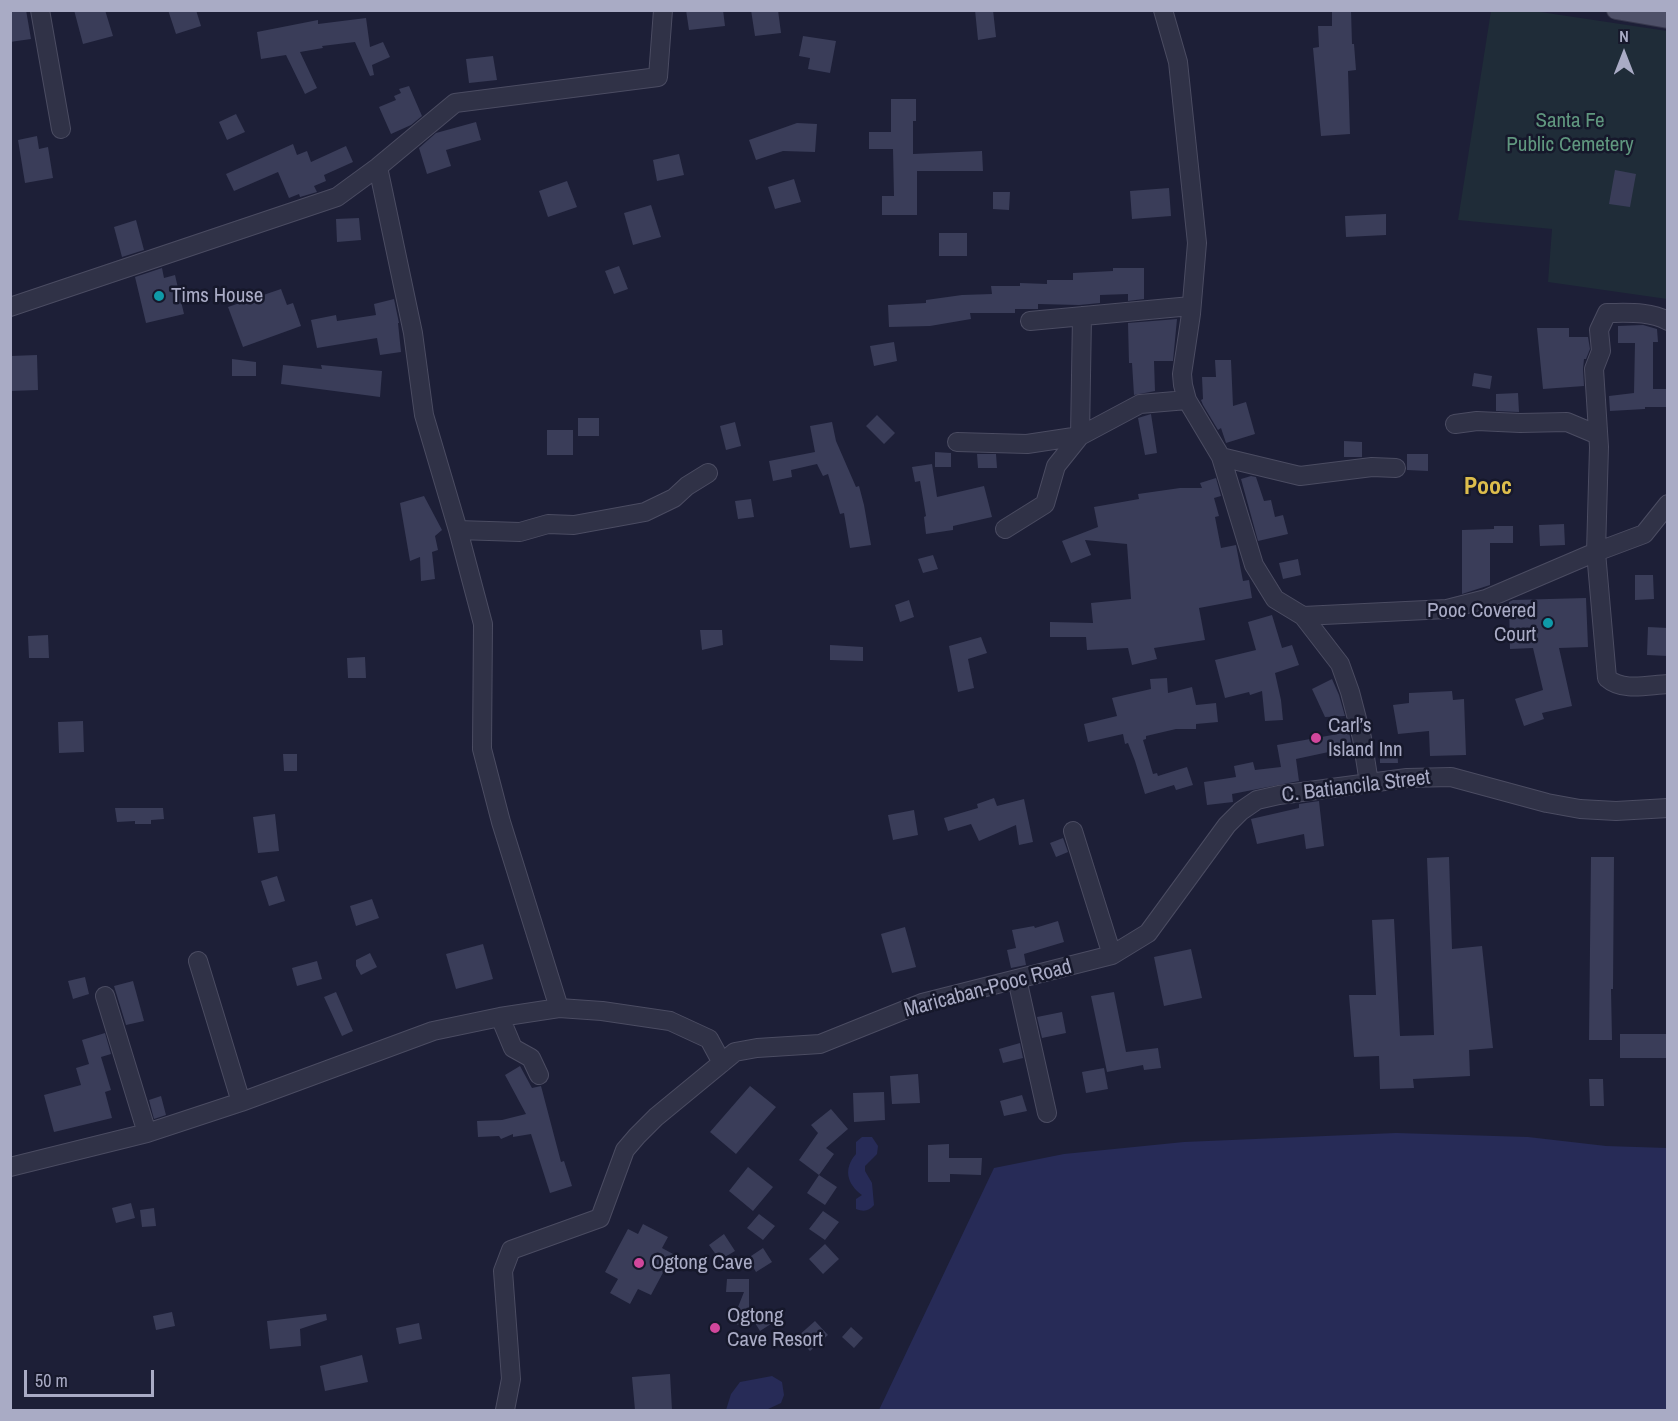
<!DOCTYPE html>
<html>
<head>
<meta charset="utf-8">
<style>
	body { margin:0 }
	#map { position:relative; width:1678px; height:1421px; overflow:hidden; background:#1d1f37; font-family:"Archivo Narrow",sans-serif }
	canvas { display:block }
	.frame { position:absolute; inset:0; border:12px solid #a9abc5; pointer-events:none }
	.north { position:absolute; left:1594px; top:24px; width:60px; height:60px; -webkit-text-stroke:4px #16182b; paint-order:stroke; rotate:0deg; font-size:16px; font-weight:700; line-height:24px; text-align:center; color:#a9abc5 }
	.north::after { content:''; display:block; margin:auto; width:21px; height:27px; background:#a9abc5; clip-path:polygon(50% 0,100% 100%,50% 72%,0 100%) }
	.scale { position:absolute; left:24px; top:1370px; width:130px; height:27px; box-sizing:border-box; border:3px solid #a9abc5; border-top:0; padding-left:8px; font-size:18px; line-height:21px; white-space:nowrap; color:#a9abc5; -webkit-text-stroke:4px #16182b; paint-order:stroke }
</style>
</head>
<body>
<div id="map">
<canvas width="1678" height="1421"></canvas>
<div class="frame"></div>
<div class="north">N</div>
<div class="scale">50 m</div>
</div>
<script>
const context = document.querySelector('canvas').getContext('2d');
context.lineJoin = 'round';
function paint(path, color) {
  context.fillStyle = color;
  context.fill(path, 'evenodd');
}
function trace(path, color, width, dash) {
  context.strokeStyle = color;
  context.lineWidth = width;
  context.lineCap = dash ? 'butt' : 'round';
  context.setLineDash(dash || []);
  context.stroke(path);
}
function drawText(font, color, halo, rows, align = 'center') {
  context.font = font + ' "Archivo Narrow",sans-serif';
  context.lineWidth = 5;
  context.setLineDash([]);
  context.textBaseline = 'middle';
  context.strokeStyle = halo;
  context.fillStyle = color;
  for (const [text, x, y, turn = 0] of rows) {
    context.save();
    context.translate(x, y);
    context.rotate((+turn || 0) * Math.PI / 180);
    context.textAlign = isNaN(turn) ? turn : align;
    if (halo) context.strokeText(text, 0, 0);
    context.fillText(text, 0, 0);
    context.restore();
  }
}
const green = new Path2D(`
	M1491 11H1534L1667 31V299L1548 282 1552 229 1458 220Z`);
const water = new Path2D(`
	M1396 1133 1528 1137 1606 1146 1667 1148V1410H879L994 1168 1064 1154 1184 1142Z
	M862 1137H872L878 1146 877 1154 865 1166V1171L872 1183 874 1205C869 1211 864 1212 856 1209V1199L862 1195C847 1184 843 1169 856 1154V1142Z
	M772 1376 782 1382 784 1395 781 1403 766 1410H726L731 1394 740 1382Z`);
const building = new Path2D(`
	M10 10H26L31 39 10 42Z
	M74 10H105L113 36 83 44Z
	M168 10H196L201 26 176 34Z
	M686 10H723L725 26 689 30Z
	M751 10H778L781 33 755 36Z
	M975 10H993L996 37 978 40Z
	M1332 10H1351L1352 44H1354L1356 70 1348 71 1350 134 1321 136 1313 48 1319 47 1318 26H1332Z
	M366 18 370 47 383 42 390 57 372 65 374 75 370 76 355 42 322 46 323 48 300 52 317 88 305 94 286 55 261 59 257 32 318 20V24Z
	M803 36 836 41 830 73 808 69 810 58 799 56Z
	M493 56 497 80 469 83 466 59Z
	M409 86 422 116 411 125 391 134 379 107 396 100 394 96 401 93 399 89Z
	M891 99H916V121H913V154L982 151 983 171H917V215H882V196H894L893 149H869V132H891Z
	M236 114 245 132 227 140 219 122Z
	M476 122 481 140 446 150 451 166 427 174 419 148 436 133Z
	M797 123 817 124 815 152 783 151 756 160 749 140Z
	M37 136 39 149 48 147 53 178 25 183 18 140Z
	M293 144 297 155 307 151 311 162 346 146 353 162 324 175 326 181 314 186 317 192 300 197 299 194 289 198 278 172 234 191 226 174Z
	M679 154 684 175 657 181 653 160Z
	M1615 170 1636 174 1630 207 1609 204Z
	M794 179 801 202 775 209 768 187Z
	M567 181 577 207 548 217 539 191Z
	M1169 188 1171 216 1132 219 1130 191Z
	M993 192H1010L1009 210 993 209Z
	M651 205 661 237 633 245 624 213Z
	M1386 214V235L1346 237 1345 216Z
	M359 218 361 240 337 242 336 219Z
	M136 220 144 250 122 257 114 227Z
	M939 233H967V256H939Z
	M619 266 628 289 614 294 605 271Z
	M162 268 164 278 175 275 184 314 146 323 135 277Z
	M1113 268H1144V299L1128 301V294L1100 295V303L1079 305 1038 304V309H1015V313H970L971 319 930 326 889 327 888 305 926 303V300L962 295 992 294 991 286H1020V283L1047 284V280H1073V273L1113 271Z
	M281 289 287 305 293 303 301 326 243 347 228 307Z
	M394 299 399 323H398L401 352 380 355 377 338 317 348 311 320 336 315 337 321 376 315 374 304Z
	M1177 319 1173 361H1154L1155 391 1134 395 1132 363H1129L1128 323Z
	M1643 325 1657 329 1658 342H1653V389H1667L1666 407H1645V409L1610 411 1609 396 1634 393 1635 343H1618V326Z
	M1537 328H1569V337H1588L1590 349 1586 359H1584L1583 369 1584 386 1543 389Z
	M894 342 897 361 874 366 870 346Z
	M37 355 38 390 10 391V356Z
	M232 359 256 362V376H232Z
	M1215 360H1231L1233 406 1246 402 1255 434 1226 443 1221 428 1218 430 1203 405 1201 400 1203 399 1202 377H1216Z
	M283 365 322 369 321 365 382 371 380 397 281 384Z
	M1474 373 1492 376 1490 389 1472 386Z
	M1518 393 1519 412 1496 411V394Z
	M1151 414 1157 453 1145 455 1138 418Z
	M877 415 895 433 884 444 866 426Z
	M578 418H599V436H578Z
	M735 422 741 446 726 450 720 426Z
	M832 422 836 441 856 487 859 486 864 505 871 545 850 548 844 513 840 514 828 474 823 476 817 464 791 470 792 477 773 481 769 461 815 452 810 426Z
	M547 430H573V455H547Z
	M1344 441 1362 442V457H1344Z
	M935 452 951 453V467H935Z
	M977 454H996L997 468H978Z
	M1407 454H1428V471L1407 470Z
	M932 464 937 497 984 486 992 517 953 526V530L926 534 924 517 926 516 920 481 915 482 912 467Z
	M1251 476 1256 477 1264 501 1271 500 1275 517 1283 515 1288 534 1258 541 1241 479Z
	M1216 478 1221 496 1214 498 1219 516 1215 517 1221 548 1236 545 1243 581 1249 580 1252 598 1199 608 1205 640 1154 648 1157 659 1132 665 1128 648 1087 650 1086 637H1050V622L1093 623 1091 603 1131 599 1127 544 1085 540 1091 555 1071 563 1062 541 1098 527 1094 507 1139 499 1138 494 1180 488H1202L1200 483Z
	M424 496 442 530 435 536 438 550 432 552 435 579 421 581 420 557 410 561 400 503Z
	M751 499 754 517 738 519 735 501Z
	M1564 524 1565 545 1540 546 1539 525Z
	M1494 526H1513V543H1490V585L1462 594V530L1494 529Z
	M933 555 938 569 923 573 918 559Z
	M1298 559 1301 575 1283 579 1279 563Z
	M1635 575H1653L1654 599 1635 600Z
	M1586 598 1588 647 1559 648 1572 706 1542 713 1544 719 1524 726 1515 699 1543 690 1533 648 1510 649 1509 602 1513 600Z
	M909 600 914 617 900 622 895 605Z
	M1272 615 1282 648 1292 645 1299 665 1275 673 1281 700 1283 720 1265 721 1262 691 1250 695 1249 692 1225 698 1215 660 1256 650 1248 622Z
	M1648 627 1668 628V656L1647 655Z
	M700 630H722L723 645 702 650Z
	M48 635 49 658H29L28 636Z
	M981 637 987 653 968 659 974 688 958 692 949 646Z
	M830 645 863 647V661L830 660Z
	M365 657 366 678H348L347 658Z
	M1167 678 1168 693 1192 687 1196 705 1216 703 1218 722 1196 724V729H1176L1146 736V739L1143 740 1153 774 1157 773 1158 776 1187 767 1193 785 1176 790 1174 785 1145 794 1135 761 1128 743 1125 744 1123 734 1088 742 1084 724 1117 716 1112 698 1151 689 1150 679Z
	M1332 679 1339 695 1345 716 1325 717 1312 689Z
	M1452 691 1453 700 1464 699 1466 755 1430 756 1429 731 1398 734 1393 705 1409 703V693Z
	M83 721 84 752 59 753 58 722Z
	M1349 732 1352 747 1296 759 1299 781 1232 794 1233 802 1207 805 1204 782 1236 777 1234 766 1253 762 1255 770 1281 767 1277 745Z
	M1397 744 1398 763H1380V745Z
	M283 754H297V771H284Z
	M994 798 997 806 1024 799 1033 842 1019 845 1016 825 979 841 971 824 948 831 944 818 978 808 977 804Z
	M1319 801 1324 846 1306 849 1304 834 1257 844 1251 819 1299 808V804Z
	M115 808H163L164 819 151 820V824H135V821L117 822Z
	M914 810 918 835 893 840 888 815Z
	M275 814 279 851 258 853 253 817Z
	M1063 838 1068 852 1056 857 1050 843Z
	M1449 857 1452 949 1482 946 1493 1048 1469 1050 1470 1076 1413 1079 1414 1088 1380 1089 1379 1056 1354 1057 1349 995H1376L1372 920 1394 919 1400 1036 1434 1035 1427 858Z
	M1591 857H1614L1613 989H1611L1612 1040H1589Z
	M277 876 285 901 269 906 261 881Z
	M372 899 379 918 356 926 350 906Z
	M1058 921 1064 942 1024 954 1026 965 1011 968 1007 950 1016 948 1012 930 1034 926 1035 928Z
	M905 927 916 967 892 973 881 934Z
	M483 944 493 979 456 989 446 954Z
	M1191 949 1202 998 1164 1006 1154 957Z
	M370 953 377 967 361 975 356 966V960Z
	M317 961 322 979 297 986 292 968Z
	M85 977 89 994 73 999 68 981Z
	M133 981 144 1021 126 1025 114 986Z
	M336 992 353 1031 342 1036 324 997Z
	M1114 992 1126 1052 1158 1048 1161 1068 1144 1070 1143 1065 1107 1072 1091 996Z
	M1062 1012 1066 1033 1042 1038 1037 1017Z
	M105 1033 111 1054 101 1057 111 1090 105 1092 112 1118 54 1132 44 1095 81 1085 76 1068 89 1064 82 1040Z
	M1620 1034H1667V1058H1620Z
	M1020 1043 1023 1058 1003 1063 999 1049Z
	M520 1066 532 1088 541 1086 561 1162 564 1161 572 1186 550 1193 531 1134 513 1137V1134L501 1139 499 1136 478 1137 477 1121 502 1120 526 1114 505 1075Z
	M1104 1068 1108 1089 1086 1093 1082 1072Z
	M918 1074 920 1103 892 1104 890 1076Z
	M1589 1079H1603L1604 1106H1590Z
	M750 1086 776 1107 736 1154 710 1132Z
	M884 1092 885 1120 854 1122 853 1093Z
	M1022 1095 1027 1111 1004 1116 1000 1101Z
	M161 1096 166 1115 154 1119 149 1100Z
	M831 1109 848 1129 826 1148 834 1154 819 1175 799 1160 818 1133 811 1125Z
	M949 1144V1158H982L981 1175 950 1174V1182H928V1145Z
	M748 1167 773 1187 753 1211 729 1191Z
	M819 1175 837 1187 825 1205 807 1193Z
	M131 1203 135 1218 116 1223 112 1208Z
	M154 1208 156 1226 142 1227 140 1210Z
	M823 1211 839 1222 825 1240 809 1229Z
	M759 1214 775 1226 763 1240 747 1228Z
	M643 1224 668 1237 662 1248 673 1254 651 1295 638 1289 630 1304 610 1293 618 1279 605 1272 628 1229 638 1234Z
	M724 1234 735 1251 720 1260 709 1245Z
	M825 1244 839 1259 823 1274 809 1259Z
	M763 1248 772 1262 756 1272 748 1258Z
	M727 1279H749V1319L745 1328 732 1322 744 1292H726Z
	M766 1310 774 1322 760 1331 752 1318Z
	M172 1312 175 1326 156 1330 153 1316Z
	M326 1314 327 1320 300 1329 301 1346 270 1349 267 1321Z
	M815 1321 828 1335 810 1351 797 1337Z
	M419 1323 422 1339 399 1344 396 1328Z
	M851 1327 863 1338 854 1348 842 1337Z
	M362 1355 368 1382 325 1391 320 1366Z
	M670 1374 672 1410H635L632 1377Z`);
const minor = new Path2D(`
	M40 10 61 129
	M1163 10 1178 62 1197 243 1191 314 1182 374 1183 385 1187 400 1221 457 1254 565 1275 599 1303 616 1340 664 1350 692 1362 738 1369 783
	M378 167 413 333 424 415 458 530 483 624 482 749 501 822 559 1008
	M10 307 337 197 378 167 455 103 658 77 663 10
	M1030 321 1191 306
	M1668 321C1649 311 1628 313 1607 313L1599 330 1601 351 1594 369 1599 447 1596 552 1607 678C1623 692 1647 685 1668 684
	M1455 424 1477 421 1520 423 1567 422 1598 435
	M957 442 1027 444 1080 436 1082 316
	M1221 457 1300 476 1372 467 1396 468
	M1005 529 1045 504 1056 466 1080 436 1140 404 1187 400
	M458 530 520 532 548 524 574 525 645 512 674 498 687 486 708 473
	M1303 616 1447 609 1486 599 1596 552 1644 534 1668 504
	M1073 831 1112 955
	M198 961 241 1102
	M1017 979 1047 1113
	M105 996 147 1133
	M500 1017 513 1048 531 1058 539 1075
	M10 1167 147 1133 241 1102 433 1031 500 1017 559 1008 602 1011 670 1021 709 1039 722 1063
	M505 1410 511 1379 503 1271 511 1250 600 1218 625 1150 637 1136 656 1117 735 1052 757 1048 820 1044 922 1003 1112 955 1148 933 1227 825 1241 811 1257 800 1279 795 1407 778 1451 777 1547 803 1580 809 1616 811 1668 808`);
const major = new Path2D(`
	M1616 10 1668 19`);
const markers = [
	[159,296,6,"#0f9aa8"],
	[1548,623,6,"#0f9aa8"],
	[1316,738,6,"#d1479c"],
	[639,1263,6,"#d1479c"],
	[715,1328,6,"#d1479c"]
];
const parkNames = [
	["Santa Fe",1570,121],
	["Public Cemetery",1570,145]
];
const poiNames = [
	["Tims House",171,296],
	["Pooc Covered",1536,611,"right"],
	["Court",1536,635,"right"],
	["Carl’s",1328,726],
	["Island Inn",1328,750],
	["Ogtong Cave",651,1263],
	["Ogtong",727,1316],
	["Cave Resort",727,1340]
];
const streetNames = [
	["C. Batiancila Street",1356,787,-7],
	["Maricaban-Pooc Road",988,989,-15]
];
const quarterNames = [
	["Pooc",1488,488]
];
paint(green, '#1f2c38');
paint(water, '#272b57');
paint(building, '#3a3d59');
trace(minor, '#4b4c62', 20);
trace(major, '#37384d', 20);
trace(minor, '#303247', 18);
trace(major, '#4e5068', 18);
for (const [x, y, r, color] of markers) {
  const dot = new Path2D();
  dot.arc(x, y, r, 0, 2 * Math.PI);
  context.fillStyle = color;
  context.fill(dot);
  trace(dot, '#16182b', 2);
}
drawText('21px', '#60977f', '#16182b', parkNames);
drawText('21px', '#a9abc5', '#16182b', poiNames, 'left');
drawText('21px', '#a9abc5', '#16182b', streetNames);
drawText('bold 24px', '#ddbd4c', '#16182b', quarterNames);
</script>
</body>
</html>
